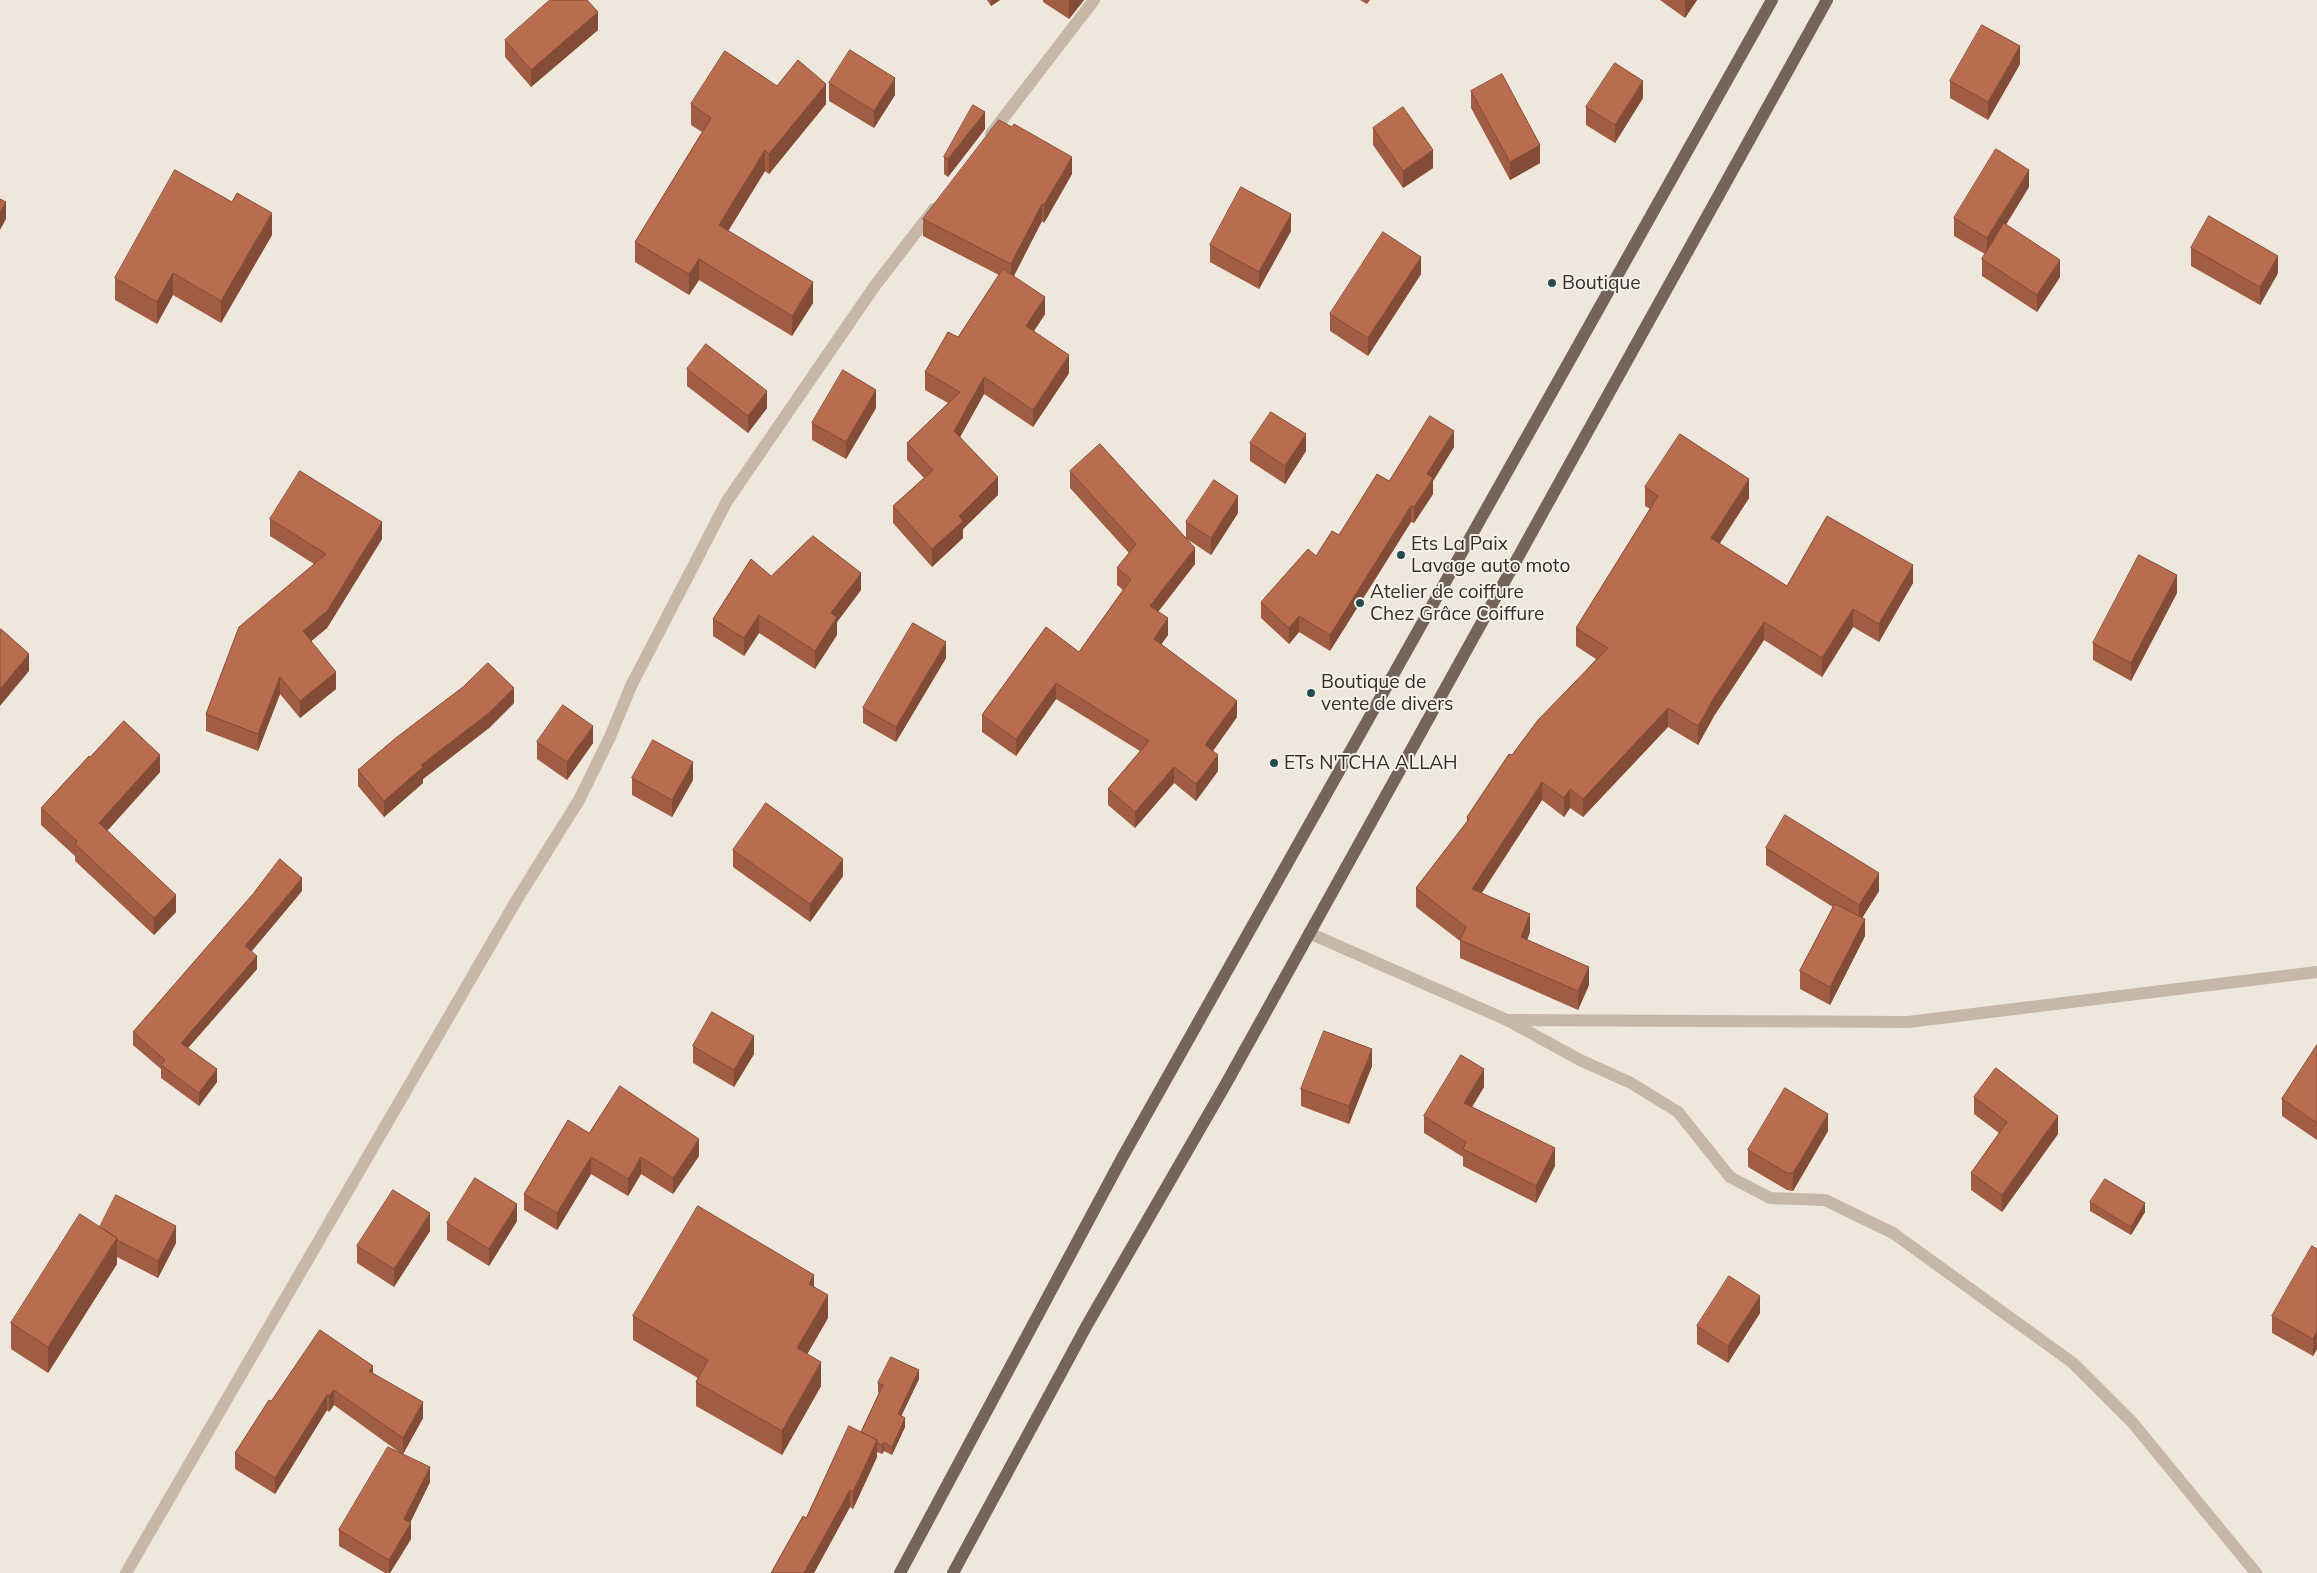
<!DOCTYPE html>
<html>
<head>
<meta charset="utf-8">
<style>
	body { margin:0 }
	canvas { display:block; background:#efe7dc }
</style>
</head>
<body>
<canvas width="2317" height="1573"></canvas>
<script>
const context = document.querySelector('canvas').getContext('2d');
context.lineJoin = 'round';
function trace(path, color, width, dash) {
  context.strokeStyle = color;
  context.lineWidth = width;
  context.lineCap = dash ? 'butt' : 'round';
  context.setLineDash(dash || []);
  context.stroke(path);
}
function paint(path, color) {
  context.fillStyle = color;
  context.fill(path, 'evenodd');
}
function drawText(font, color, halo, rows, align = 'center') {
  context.font = font + ' Mulish,sans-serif';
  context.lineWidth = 4;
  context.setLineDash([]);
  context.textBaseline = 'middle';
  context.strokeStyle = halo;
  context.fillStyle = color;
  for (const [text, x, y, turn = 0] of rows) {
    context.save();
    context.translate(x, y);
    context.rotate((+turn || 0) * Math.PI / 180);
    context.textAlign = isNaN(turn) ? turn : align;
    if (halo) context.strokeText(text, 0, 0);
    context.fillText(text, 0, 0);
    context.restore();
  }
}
const minor = new Path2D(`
	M991 134 1094 0
	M1309 933 1507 1020 1580 1060 1631 1083 1678 1112 1730 1177 1770 1198 1825 1200 1893 1233 2073 1363 2132 1422 2256 1573
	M1509 1020 1908 1022 2317 972
	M126 1573 516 901 579 800 610 737 631 686 727 501 874 287 934 209`);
const primary = new Path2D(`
	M900 1573 1122 1158 1772 0
	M953 1573 1087 1325 1227 1082 1827 0`);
const wall = new Path2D(`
	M987 0H1000L991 6Z
	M1043 0H1084L1069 19 1043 2Z
	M1360 0H1370L1367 4Z
	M1660 0H1697L1685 18Z
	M598 30 531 87 505 57V40Z
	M2020 64 1988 120 1950 98V81Z
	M829 83 895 95 874 128 829 101Z
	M777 86 826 104 769 174 765 171 728 231 813 303 792 336 699 280 689 295 635 262V242L702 132 691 125V104Z
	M1471 91 1540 163 1510 180 1471 108Z
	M1643 98 1615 143 1586 125V107Z
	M1373 128 1433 168 1403 188 1373 145Z
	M985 129 948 177 944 174V157Z
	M1072 174 1044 223 1042 221 1014 276 1045 314 1034 331 1069 373 1033 427 984 394 960 437 998 495 963 529V538L932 567 893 523V506L924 478 907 460V443L948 403 925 390V372L958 337 999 275 923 236V219Z
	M2029 187 2006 224 2060 277 2037 312 1982 276V259L1985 254 1954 236V218Z
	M1291 231 1259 289 1210 262V245Z
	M272 235 221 323 173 295 157 324 115 300V278Z
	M2191 248 2278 273 2260 305 2191 266Z
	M1421 274 1368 356 1330 331V314Z
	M687 369 767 408 748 433 687 386Z
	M876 408 846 459 812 440V423Z
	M1250 443 1306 451 1285 484 1250 461Z
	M1454 447 1433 481V494L1414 523 1411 522 1330 651 1299 632 1289 644 1261 618V602L1316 556 1339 535 1389 481Z
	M1070 471 1186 539V522L1238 513 1211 555 1187 539 1195 564 1158 612 1168 635 1161 644 1237 717 1213 751 1218 771 1196 801 1174 783 1135 828 1108 805V789L1140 751 1056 699 1016 756 982 732V715L1079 652 1123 590 1117 585V568L1129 553 1070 488Z
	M1645 487 1749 498 1719 544 1787 586 1913 583 1879 642 1853 627 1822 677 1764 640 1714 716 1698 745 1668 727 1583 817 1570 808 1564 817 1542 800 1482 893 1530 932 1527 940 1589 985 1578 1010 1460 958V941L1416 907V888L1467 822V817L1512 755 1596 659 1576 646V628L1650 509 1645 506Z
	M270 519 382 539 327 628 311 641 336 689 300 718 280 694 258 751 206 731V714L314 564 270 536Z
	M771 576 861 590 837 622V635L815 669 759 633 744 656 713 636V619Z
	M2177 593 2131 681 2093 660V643Z
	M946 658 896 742 863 723V708Z
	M514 703 489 728 423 779V783L384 817 358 786V770Z
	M537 742 593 743 567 780 537 759Z
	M90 757 160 772 107 831 176 912 154 935 75 861V856L41 825V808Z
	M632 778 693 780 672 817 632 795Z
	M1766 848 1879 891 1862 918 1865 936 1830 1005 1800 989V971L1833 907 1766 865Z
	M733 850 843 876 810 922 733 867Z
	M302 891 251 952 257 969 188 1048 217 1082 199 1106 161 1078V1069L133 1045V1032Z
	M2317 1045V1140L2282 1116V1099Z
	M693 1046 754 1054 734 1087 693 1063Z
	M1372 1066 1349 1124 1301 1106V1089Z
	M1484 1087 1472 1107 1555 1166 1536 1203 1463 1166V1157L1424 1133V1116Z
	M1974 1097 2058 1134 2002 1212 1971 1190V1173L1999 1133 1974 1114Z
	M1828 1131 1793 1191 1787 1190 1748 1167V1150Z
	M589 1133 699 1156 673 1194 641 1174 628 1196 591 1174 557 1230 524 1210V1194Z
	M2090 1202 2145 1212 2131 1235 2090 1211Z
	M517 1221 489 1266 447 1240V1223Z
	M100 1227 176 1243 158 1278 117 1257V1264L48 1373 11 1349V1323Z
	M430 1231 394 1287 357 1263V1246Z
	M2317 1249V1349L2313 1356 2272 1333V1316Z
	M814 1286 828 1318 807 1354 821 1386 782 1455 696 1406V1382L698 1378 633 1340V1316Z
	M1760 1313 1728 1363 1697 1344V1326Z
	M373 1374 423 1418 403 1454 430 1482 410 1523 411 1539 390 1573H385L339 1546V1530L399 1452 334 1405 329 1412 327 1410 275 1494 235 1469V1453L271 1401Z
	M919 1379 901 1416 905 1427 892 1455 884 1451 882 1454 877 1452V1457L853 1509 850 1507 814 1573H771L861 1432 879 1393 878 1392V1383Z`);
const shadedWall = new Path2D(`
	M991 0H1000L991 6Z
	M1070 0H1084L1069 19V1Z
	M1685 0H1697L1685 18Z
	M598 12V30L531 87V70Z
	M2020 46V64L1988 120V102Z
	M895 78V95L874 128V111Z
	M1643 81V98L1615 143V125Z
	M826 84V104L769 174V154Z
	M985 112V129L948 177V159Z
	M1540 145V163L1510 180V162Z
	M765 150V171L719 246V225Z
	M1433 150V168L1403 188V171Z
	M1072 157V174L1044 223V205Z
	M2029 170V187L1987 256V238Z
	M6 202V219L0 230V212Z
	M1042 204V221L1011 281V264Z
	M272 213V235L221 323V301Z
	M1291 214V231L1259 289V272Z
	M2278 256V273L2260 305V287Z
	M1421 257V274L1368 356V338Z
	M699 259V280L689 295V274Z
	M2060 260V277L2037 312V295Z
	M173 273V295L157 324V302Z
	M813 282V303L792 336V316Z
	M1045 297V314L1026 343V326Z
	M1069 355V373L1033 427V410Z
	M984 377V394L954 448V431Z
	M876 390V408L846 459V442Z
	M767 391V408L748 433V416Z
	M1454 431V447L1433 481V494L1414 523V507L1427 474Z
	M1306 434V451L1285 484V466Z
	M998 477V495L963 529V538L932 567V549L959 516Z
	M1749 479V498L1711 557V538Z
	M1238 496V513L1211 555V538Z
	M1411 506V522L1330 651V635Z
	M382 522V539L327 628 303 648V631Z
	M1195 548V564L1150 622V606Z
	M1913 565V583L1879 642V624Z
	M861 573V590L837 622V635L815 669V651L831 613Z
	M2177 575V593L2131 681V663Z
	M1853 609V627L1822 677V658Z
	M759 615V633L744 656V638Z
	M1299 616V632L1289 644V628Z
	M1168 618V635L1154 655V639Z
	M1764 622V640L1714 716 1698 745V726L1714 698Z
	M946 642V658L896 742V727Z
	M29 654V671L0 706V689Z
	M336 672V689L300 718V701Z
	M280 677V694L258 751V734Z
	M1056 683V699L1016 756V739Z
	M514 688V703L489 728 423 779V783L384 817V801L421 765Z
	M1237 701V717L1205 762V745Z
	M1668 708V727L1583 817V799Z
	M593 726V743L567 780V762Z
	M160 755V772L99 840V823Z
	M1218 755V771L1196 801V784Z
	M693 762V780L672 817V800Z
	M1174 767V783L1135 828V812Z
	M1542 782V800L1472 907V889Z
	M1570 789V808L1564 817V798Z
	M843 859V876L810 922V904Z
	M1879 873V891L1859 923V905Z
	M302 878V891L245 959V946Z
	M176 895V912L154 935V918Z
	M1530 914V932L1521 956V937Z
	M1865 919V936L1830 1005V987Z
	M257 956V969L181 1056V1043Z
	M1589 967V985L1578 1010V991Z
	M754 1036V1054L734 1087V1070Z
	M1372 1049V1066L1349 1124V1106Z
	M217 1069V1082L199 1106V1093Z
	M1484 1069V1087L1464 1120V1103Z
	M1828 1114V1131L1793 1191V1173Z
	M2058 1116V1134L2002 1212V1195Z
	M699 1139V1156L673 1194V1178Z
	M1555 1148V1166L1536 1203V1186Z
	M591 1157V1174L557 1230V1213Z
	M641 1157V1174L628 1196V1179Z
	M2145 1203V1212L2131 1235V1227Z
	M517 1204V1221L489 1266V1249Z
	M430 1213V1231L394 1287V1269Z
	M176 1226V1243L158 1278V1261Z
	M117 1238V1264L48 1373V1347Z
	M814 1275V1299L809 1284Z
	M828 1295V1318L797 1372V1348Z
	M1760 1296V1313L1728 1363V1346Z
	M2317 1331V1349L2313 1356V1339Z
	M821 1362V1386L782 1455V1431Z
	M373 1366V1382L369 1371Z
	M919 1370V1379L898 1423V1414Z
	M334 1390V1405L329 1412V1396Z
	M327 1395V1410L275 1494V1478Z
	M423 1402V1418L403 1454V1438Z
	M905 1418V1427L892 1455V1447Z
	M877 1440V1457L853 1509V1492Z
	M884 1442V1451L882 1454V1445Z
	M430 1467V1482L404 1535V1519Z
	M850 1490V1507L814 1573H804Z
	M411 1523V1539L390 1573H389V1560Z`);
const building = new Path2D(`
	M550 0H587L598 12 531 70 505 40Z
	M1982 25 2020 46 1988 102 1950 81Z
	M850 50 895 78 874 111 829 83Z
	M725 51 777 86 798 60 826 84 769 154 765 150 719 225 813 282 792 316 699 259 689 274 635 242 711 118 691 104Z
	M1615 63 1643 81 1615 125 1586 107Z
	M1502 74 1540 145 1510 162 1471 91Z
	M973 105 985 112 948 159 944 157Z
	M1403 107 1433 150 1403 171 1373 128Z
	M999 120 1012 127 1014 124 1072 157 1044 205 1042 204 1011 264 923 219Z
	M1996 149 2029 170 1987 238 1954 218Z
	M175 170 232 202 237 193 272 213 221 301 173 273 157 302 115 278Z
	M1241 187 1291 214 1259 272 1210 245Z
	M0 199 6 202 0 212Z
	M2209 216 2278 256 2260 287 2191 248Z
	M2004 223 2060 260 2037 295 1982 259Z
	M1383 232 1421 257 1368 338 1330 314Z
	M1003 269 1045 297 1026 326 1069 355 1033 410 984 377 954 431 998 477 959 516 963 521 932 549 893 506 933 470 907 443 960 392 925 372 948 332 958 337Z
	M706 344 767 391 748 416 687 369Z
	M843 370 876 390 846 442 812 423Z
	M1271 412 1306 434 1285 466 1250 443Z
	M1430 416 1454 431 1427 474 1433 478 1414 507 1411 506 1330 635 1299 616 1289 628 1261 602 1308 549 1316 556 1332 531 1339 535 1377 474 1389 481Z
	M1680 434 1749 479 1711 538 1787 586 1827 516 1913 565 1879 624 1853 609 1822 658 1764 622 1714 698 1698 726 1668 708 1583 799 1570 789 1564 798 1542 782 1472 889 1530 914 1521 937 1589 967 1578 991 1460 940 1466 927 1416 888 1469 819 1467 817 1509 754 1512 755 1538 720 1608 648 1576 628 1658 496 1645 487Z
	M1100 444 1195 548 1150 606 1168 618 1154 639 1237 701 1205 745 1218 755 1196 784 1174 767 1135 812 1108 789 1149 741 1056 683 1016 739 982 715 1046 627 1079 652 1131 579 1117 568 1136 544 1070 471Z
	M300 471 382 522 327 611 303 631 336 672 300 701 280 677 258 734 206 714 239 627 326 554 270 519Z
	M1214 480 1238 496 1211 538 1186 522Z
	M813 536 861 573 831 613 837 617 815 651 759 615 744 638 713 619 751 559 771 576Z
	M2139 555 2177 575 2131 663 2093 643Z
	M913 623 946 642 896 727 863 708Z
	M1 629 29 654 0 689V630Z
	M488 663 514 688 489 713 421 765 423 767 384 801 358 770 397 737 463 687Z
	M563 705 593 726 567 762 537 742Z
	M124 721 160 755 99 823 176 895 154 918 75 844 77 841 41 808 89 756 90 757Z
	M653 740 693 762 672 800 632 778Z
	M766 803 843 859 810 904 733 850Z
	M1785 815 1879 873 1859 905 1766 848Z
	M280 859 302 878 245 946 257 956 181 1043 217 1069 199 1093 161 1065 165 1060 133 1032 253 894Z
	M1835 904 1865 919 1830 987 1800 971Z
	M712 1012 754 1036 734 1070 693 1046Z
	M1324 1031 1372 1049 1349 1106 1301 1089Z
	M2317 1045V1123L2282 1099Z
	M1461 1055 1484 1069 1464 1103 1555 1148 1536 1186 1463 1149 1466 1142 1424 1116Z
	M1996 1068 2058 1116 2002 1195 1971 1173 2007 1122 1974 1097Z
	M620 1086 699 1139 673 1178 641 1157 628 1179 591 1157 557 1213 524 1194 568 1120 589 1133Z
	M1785 1088 1828 1114 1793 1173H1787L1748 1150Z
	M475 1178 517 1204 489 1249 447 1223Z
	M2105 1179 2145 1203 2131 1227 2090 1202Z
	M393 1190 430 1213 394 1269 357 1246Z
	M116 1195 176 1226 158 1261 117 1240V1238L100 1227Z
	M698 1206 814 1275 809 1284 828 1295 797 1348 821 1362 782 1431 696 1382 708 1360 633 1316Z
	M80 1214 117 1238 48 1347 11 1323Z
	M2312 1246 2317 1249V1331L2313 1339 2272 1316Z
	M1729 1276 1760 1296 1728 1346 1697 1326Z
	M320 1330 373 1366 369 1371 423 1402 403 1438 334 1390 329 1396 327 1395 275 1478 235 1453 269 1400 271 1401Z
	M891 1357 919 1370 898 1414 905 1418 892 1447 884 1442 882 1445 877 1443V1440L861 1432 883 1385 878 1383Z
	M849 1426 877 1440 853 1492 850 1490 804 1573H771L803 1516 806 1518Z
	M388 1447 430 1467 404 1519 411 1523 389 1560 339 1530Z`);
const markers = [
	[1552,283,5,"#224c51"],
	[1401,555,5,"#224c51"],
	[1360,603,5,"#224c51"],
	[1311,693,5,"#224c51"],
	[1274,763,5,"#224c51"]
];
const poiNames = [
	["Boutique",1562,283],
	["Ets La Paix",1411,544],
	["Lavage auto moto",1411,566],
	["Atelier de coiffure",1370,592],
	["Chez Grâce Coiffure",1370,614],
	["Boutique de",1321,682],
	["vente de divers",1321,704],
	["ETs N'TCHA ALLAH",1284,763]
];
trace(minor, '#c6b7a9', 12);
trace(primary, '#74645a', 12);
paint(wall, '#a05d44');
paint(shadedWall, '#824c37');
paint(building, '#ba6c4f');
trace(building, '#824c37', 1);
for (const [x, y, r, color] of markers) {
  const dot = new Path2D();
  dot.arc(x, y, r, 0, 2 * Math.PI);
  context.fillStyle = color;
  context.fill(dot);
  trace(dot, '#f7f0e7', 2);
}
drawText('19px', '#342c28', '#f7f0e7', poiNames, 'left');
</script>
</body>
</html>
